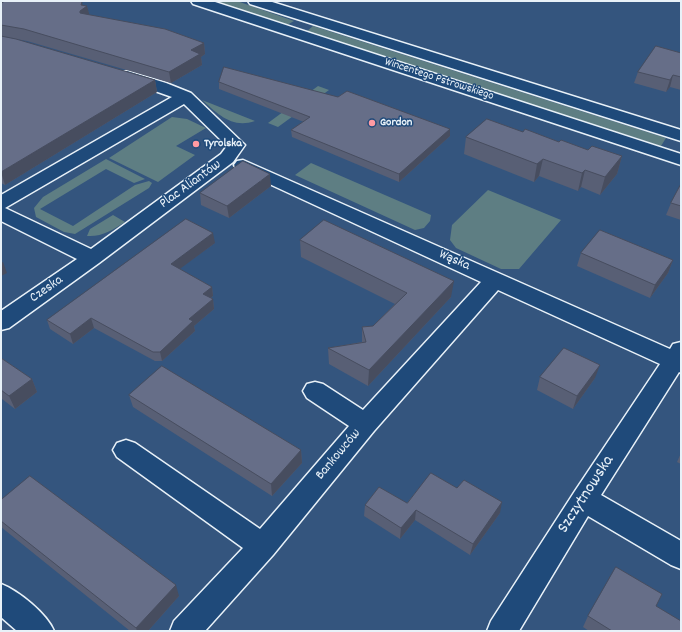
<!DOCTYPE html>
<html>
<head>
<meta charset="utf-8">
<style>
	body { margin:0 }
	#map { position:relative; width:682px; height:632px; overflow:hidden; background:#34557e; font-family:Dekko,sans-serif }
	canvas { display:block }
	.frame { position:absolute; inset:0; border:2px solid #e8f1f8; pointer-events:none }
</style>
</head>
<body>
<div id="map">
<canvas width="682" height="632"></canvas>
<div class="frame"></div>
</div>
<script>
const context = document.querySelector('canvas').getContext('2d');
context.lineJoin = 'round';
function paint(path, color) {
  context.fillStyle = color;
  context.fill(path, 'evenodd');
}
function trace(path, color, width, dash) {
  context.strokeStyle = color;
  context.lineWidth = width;
  context.lineCap = dash ? 'butt' : 'round';
  context.setLineDash(dash || []);
  context.stroke(path);
}
function drawText(font, color, halo, rows, align = 'center') {
  context.font = font + ' Dekko,sans-serif';
  context.lineWidth = 3;
  context.setLineDash([]);
  context.textBaseline = 'middle';
  context.strokeStyle = halo;
  context.fillStyle = color;
  for (const [text, x, y, turn = 0] of rows) {
    context.save();
    context.translate(x, y);
    context.rotate((+turn || 0) * Math.PI / 180);
    context.textAlign = isNaN(turn) ? turn : align;
    if (halo) context.strokeText(text, 0, 0);
    context.fillText(text, 0, 0);
    context.restore();
  }
}
const green = new Path2D(`
	M215 1H237L294 21 287 25Z
	M313 26 666 138 661 146 306 32Z
	M318 86 329 90 278 127 268 123Z
	M202 100 255 121C232 129 218 114 202 100Z
	M172 117 187 119 206 128 176 146 195 155 158 182 109 158Z
	M106 159 145 179 134 183 106 169 40 209 73 226 135 185 149 181 152 183 149 188 75 234 64 232 36 217 34 208 43 197Z
	M311 163 431 215 430 221 424 228 415 230 295 175Z
	M488 190 561 220 519 269H501L456 248 450 240 452 225Z
	M113 215 125 222C113 230 102 237 87 236L90 229Z`);
const minor = new Path2D(`
	M127 71 166 83 191 93 245 145 233 162 99 263 9 328 1 330V311L77 259 1 221V195L172 97 121 79 119 76 121 73ZM184 104 227 146 221 154 91 249 5 208Z
	M243 160 670 349 673 344 681 342V373L679 372 601 495 681 541V569L671 565 588 516 519 631H487L491 621 575 491 660 364 498 290 374 431 273 555 205 631H170L174 621 243 548 117 457 113 450 117 443 126 440 135 443 260 529 349 426 307 398 303 391 307 384 315 382 323 384 363 410 481 282 237 169 234 165 237 161Z
	M1 584C19 591 47 614 54 631H17L1 617Z`);
const major = new Path2D(`
	M191 1H212L681 154V165L193 4Z
	M248 1H269L681 130V141L250 4Z`);
const wall = new Path2D(`
	M82 2V5L87 6 89 15 204 43 205 54 201 57 202 65 171 83 27 41 4 37 155 80 157 92 5 185 1 183V4Z
	M681 53V90L670 87 666 92 634 83 638 72Z
	M219 82 450 136 399 182 292 137 291 130 304 122 219 89Z
	M523 132 588 150 622 156 617 174 600 195 581 187 578 191 539 176 534 182 464 154 466 137Z
	M681 184V220L666 215 671 203Z
	M271 186 229 218 201 205 200 193Z
	M300 240 451 297 368 386 329 364 328 348 362 342V327L373 326 395 304 301 257Z
	M215 243 179 269 212 287 213 296 211 298 213 299 214 309 194 326 195 331 162 361H155L94 328 73 344 50 329 47 320Z
	M581 253 673 260 668 273 650 298 577 266Z
	M1 358 32 379 37 392 15 409 2 399 1 400Z
	M540 377 595 378 573 409 537 390Z
	M129 395 301 450 302 463 272 496 133 407Z
	M681 453V464L677 462Z
	M1 500 179 596 148 631H130L1 527Z
	M407 503 500 513 470 555 415 520 400 539 364 516 365 505Z
	M656 606 681 631H589L583 627 588 616Z`);
const shadedWall = new Path2D(`
	M82 2 83 8 87 6 90 17 80 13Z
	M204 43 205 54 201 57 202 65 171 83 169 72 191 50Z
	M673 75 670 87 666 92 670 80Z
	M155 80 157 92 5 185 1 172Z
	M450 129V136L399 182V174Z
	M622 156 617 174 600 195 605 177Z
	M543 159 539 176 534 182 537 164Z
	M585 170 581 187 578 191 582 173Z
	M270 174 271 186 229 218 227 206Z
	M213 233 215 243 173 274 171 264Z
	M673 260 668 273 650 298 655 285Z
	M3 262 7 273 1 276V263Z
	M454 281 451 297 368 386 369 370Z
	M212 287 213 296 205 303 203 294Z
	M213 299 214 309 194 326 195 331 162 361 160 352 189 319Z
	M91 318 94 328 73 344 70 334Z
	M600 365 595 378 573 409 577 396Z
	M32 379 37 392 15 409 9 396Z
	M301 450 302 463 272 496 271 484Z
	M502 502 500 513 470 555 473 544Z
	M416 510 415 520 400 539 401 528Z
	M176 585 179 596 148 631H137L136 628Z`);
const building = new Path2D(`
	M5 1H79L82 2 81 5 87 6 80 11V13L165 29 204 43 191 50 200 54 169 72 24 29 1 25V4Z
	M1 36 16 39 155 80 1 172Z
	M656 46 681 53V77L673 75 670 80 638 72Z
	M224 67 338 97 347 91 450 129 399 174 291 130 310 117 219 82Z
	M487 119 523 132 525 129 559 142 561 140 588 150 592 146 622 156 605 177 585 170 582 173 543 159 537 164 466 137Z
	M243 161 270 174 227 206 200 193Z
	M681 184V206L671 203Z
	M186 219 213 233 171 264 212 287 203 294 213 299 189 319 193 321 160 352H153L91 318 70 334 47 320Z
	M324 220 454 281 369 370 328 348 366 342 362 327 373 326 407 293 300 240Z
	M600 230 673 260 655 285 581 253Z
	M564 348 600 365 577 396 540 377Z
	M1 358 32 379 9 396 1 390Z
	M162 366 301 450 271 484 129 395Z
	M431 473 457 488 464 480 502 502 473 544 416 510 401 528 365 505 379 487 407 503Z
	M30 476 176 585 136 628 1 521V500Z
	M616 567 662 594 656 606 681 621V631H612L588 616Z`);
const markers = [
	[372,123,4,"#ff9aa2"],
	[196,144,4,"#ff9aa2"]
];
const farStreetnames = [
	["Wincentego Pstrowskiego",439,80,18]
];
const farPoinames = [
	["Gordon",380,123],
	["Tyrolska",204,144]
];
const streetNames = [
	["Plac Aliantów",191,185,-36],
	["Wąska",454,261,24],
	["Czeska",47,290,-35],
	["Bankowców",339,455,-50]
];
const nearStreetnames = [
	["Szczytnowska",587,495,-57]
];
paint(green, '#5e7e83');
trace(minor, '#e8f1f8', 3);
trace(major, '#e8f1f8', 3);
paint(minor, '#1f4a7a');
paint(major, '#1f4a7a');
paint(wall, '#585f75');
paint(shadedWall, '#474d5f');
paint(building, '#666e88');
trace(building, '#474d5f', 1);
for (const [x, y, r, color] of markers) {
  const dot = new Path2D();
  dot.arc(x, y, r, 0, 2 * Math.PI);
  context.fillStyle = color;
  context.fill(dot);
  trace(dot, '#1f4a7a', 1.5);
}
drawText('12px', '#e8f1f8', '#1f4a7a', farStreetnames);
drawText('bold 12px', '#e8f1f8', '#1f4a7a', farPoinames, 'left');
drawText('14px', '#e8f1f8', '#1f4a7a', streetNames);
drawText('17px', '#e8f1f8', '#1f4a7a', nearStreetnames);
</script>
</body>
</html>
